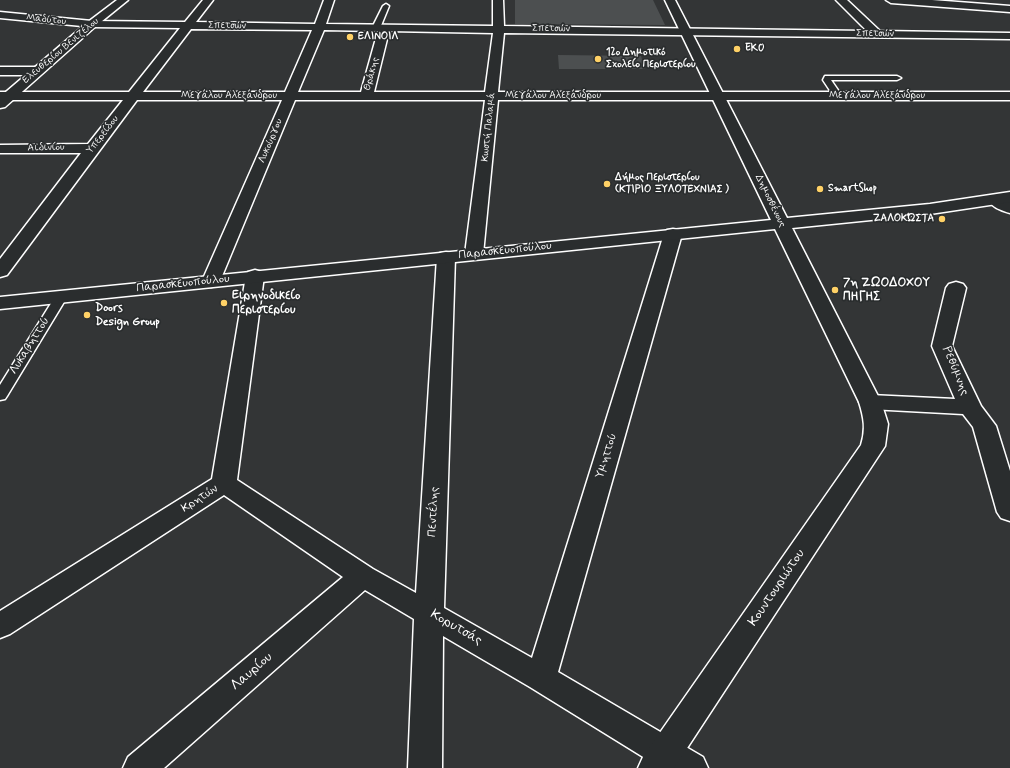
<!DOCTYPE html>
<html>
<head>
<meta charset="utf-8">
<style>
	body { margin:0 }
	canvas { display:block; background:#333536 }
</style>
</head>
<body>
<canvas width="1010" height="768"></canvas>
<script>
const context = document.querySelector('canvas').getContext('2d');
context.lineJoin = 'round';
function paint(path, color) {
  context.fillStyle = color;
  context.fill(path, 'evenodd');
}
function trace(path, color, width, dash) {
  context.strokeStyle = color;
  context.lineWidth = width;
  context.lineCap = dash ? 'butt' : 'round';
  context.setLineDash(dash || []);
  context.stroke(path);
}
function drawText(font, color, halo, rows, align = 'center') {
  context.font = font + ' Mynerve,sans-serif';
  context.lineWidth = 3.5;
  context.setLineDash([]);
  context.textBaseline = 'middle';
  context.strokeStyle = halo;
  context.fillStyle = color;
  for (const [text, x, y, turn = 0] of rows) {
    context.save();
    context.translate(x, y);
    context.rotate((+turn || 0) * Math.PI / 180);
    context.textAlign = isNaN(turn) ? turn : align;
    if (halo) context.strokeText(text, 0, 0);
    context.fillText(text, 0, 0);
    context.restore();
  }
}
const green = new Path2D(`
	M515 0H653L665 25 515 24Z
	M558 55 641 56 645 69H559Z`);
const lane = new Path2D(`
	M386 4 389 6 380 28 374 29 372 28 383 6Z
	M825 76H897L901 78 897 80H831L842 96 838 99 835 98 823 80Z
	M61 293 65 294 67 297 7 396 5 399 0 400V385L55 297 57 294Z`);
const street = new Path2D(`
	M203 0H213L196 22 315 24 324 0H334L326 24 493 26V0H503L504 26 867 31 836 0H847L880 31 1010 33V39L504 33 498 92H1010V100H498L483 254 480 258 474 259 468 258 465 254 485 100H295L220 281 218 285 211 287 204 285 202 281 282 100H137L7 275 0 277V259L81 153H0V145L88 144 123 100H0V92H129L180 28 92 27 0 18V12L92 21 185 22ZM191 29 312 30 285 92H143ZM324 30 378 31 361 92H298ZM389 31 493 33 485 92H374Z
	M886 0H932L1010 6V12L891 3Z
	M0 67H37L41 68 43 71 41 74 37 75H0Z
	M996 195 1010 201V213C1002 211 992 207 988 200L990 197Z
	M673 229 679 230 682 234 558 672 703 757 708 768H661L530 687 443 636 442 768H408L414 619 365 590 164 768H123L128 757 343 577 224 495 10 634 0 638V611L212 479 246 276 248 272 255 270 262 272 264 276 237 480 373 569 416 593 437 257 440 253 446 252 452 253 455 257 444 608 532 658 664 234 667 230Z
	M956 282 963 284 966 288 952 346 981 406 996 426 1010 471V521L1001 518 997 512 973 427 963 414 870 409 862 407 859 402 862 397 870 395 955 399 932 346 946 288 949 284Z`);
const secondary = new Path2D(`
	M117 0H128L96 26 5 107 0 108V97L88 22Z
	M665 0H675L787 218 930 204 1010 192V202L930 214 792 228 881 402 888 424 885 446 674 768H638L643 757 861 445C866 429 864 418 859 402L775 229 0 309V297L771 220Z`);
const markers = [
	[350,37,4,"#ffd166"],
	[737,49,4,"#ffd166"],
	[598,59,4,"#ffd166"],
	[607,184,4,"#ffd166"],
	[820,189,4,"#ffd166"],
	[942,219,4,"#ffd166"],
	[835,290,4,"#ffd166"],
	[224,303,4,"#ffd166"],
	[87,315,4,"#ffd166"]
];
const farStreetnames = [
	["Μαδύτου",46,20,6],
	["Σπετσών",227,26,1],
	["Σπετσών",551,29,1],
	["Σπετσών",875,34,1],
	["Ελευθερίου Βενιζέλου",61,51,-40],
	["Θράκης",372,74,-75],
	["Μεγάλου Αλεξάνδρου",229,96],
	["Μεγάλου Αλεξάνδρου",553,96],
	["Μεγάλου Αλεξάνδρου",877,96],
	["Κωστή Παλαμά",489,127,-84],
	["Υπερείδου",103,135,-52],
	["Λυκούργου",271,141,-67],
	["Αϊδινίου",46,148,-1],
	["Δημοσθένους",770,201,64]
];
const farPoinames = [
	["ΕΛΙΝΟΙΛ",358,37],
	["EKO",745,49],
	["12ο Δημοτικό",606,53],
	["Σχολείο Περιστερίου",606,65],
	["Δήμος Περιστερίου",615,178],
	["(ΚΤΙΡΙΟ ΞΥΛΟΤΕΧΝΙΑΣ )",615,190],
	["SmartShop",828,189],
	["ΖΑΛΟΚΏΣΤΑ",934,219,"right"]
];
const streetNames = [
	["Παρασκευοπούλου",505,251,-6],
	["Παρασκευοπούλου",183,284,-6],
	["Λυκαβηττού",30,346,-58],
	["Ρεθύμνης",955,371,68],
	["Υμηττού",607,456,-73],
	["Κρητών",200,499,-33],
	["Πεντέλης",434,512,-87]
];
const poiNames = [
	["7η ΖΩΟΔΟΧΟΥ",843,283],
	["ΠΗΓΗΣ",843,297],
	["Ειρηνοδικείο",232,296],
	["Περιστερίου",232,310],
	["Doors",95,308],
	["Design Group",95,322]
];
const nearStreetnames = [
	["Κουντουριώτου",777,588,-56],
	["Κορυτσάς",456,628,30],
	["Λαυρίου",252,672,-41]
];
paint(green, '#4c4f50');
trace(lane, '#fff', 3);
trace(street, '#fff', 3);
trace(secondary, '#fff', 3);
paint(lane, '#2a2d2e');
paint(street, '#2a2d2e');
paint(secondary, '#2a2d2e');
for (const [x, y, r, color] of markers) {
  const dot = new Path2D();
  dot.arc(x, y, r, 0, 2 * Math.PI);
  context.fillStyle = color;
  context.fill(dot);
  trace(dot, '#2a2d2e', 1.5);
}
drawText('10px', '#fff', '#2a2d2e', farStreetnames);
drawText('bold 10px', '#fff', '#2a2d2e', farPoinames, 'left');
drawText('12px', '#fff', '#2a2d2e', streetNames);
drawText('bold 12px', '#fff', '#2a2d2e', poiNames, 'left');
drawText('14px', '#fff', '#2a2d2e', nearStreetnames);
</script>
</body>
</html>
